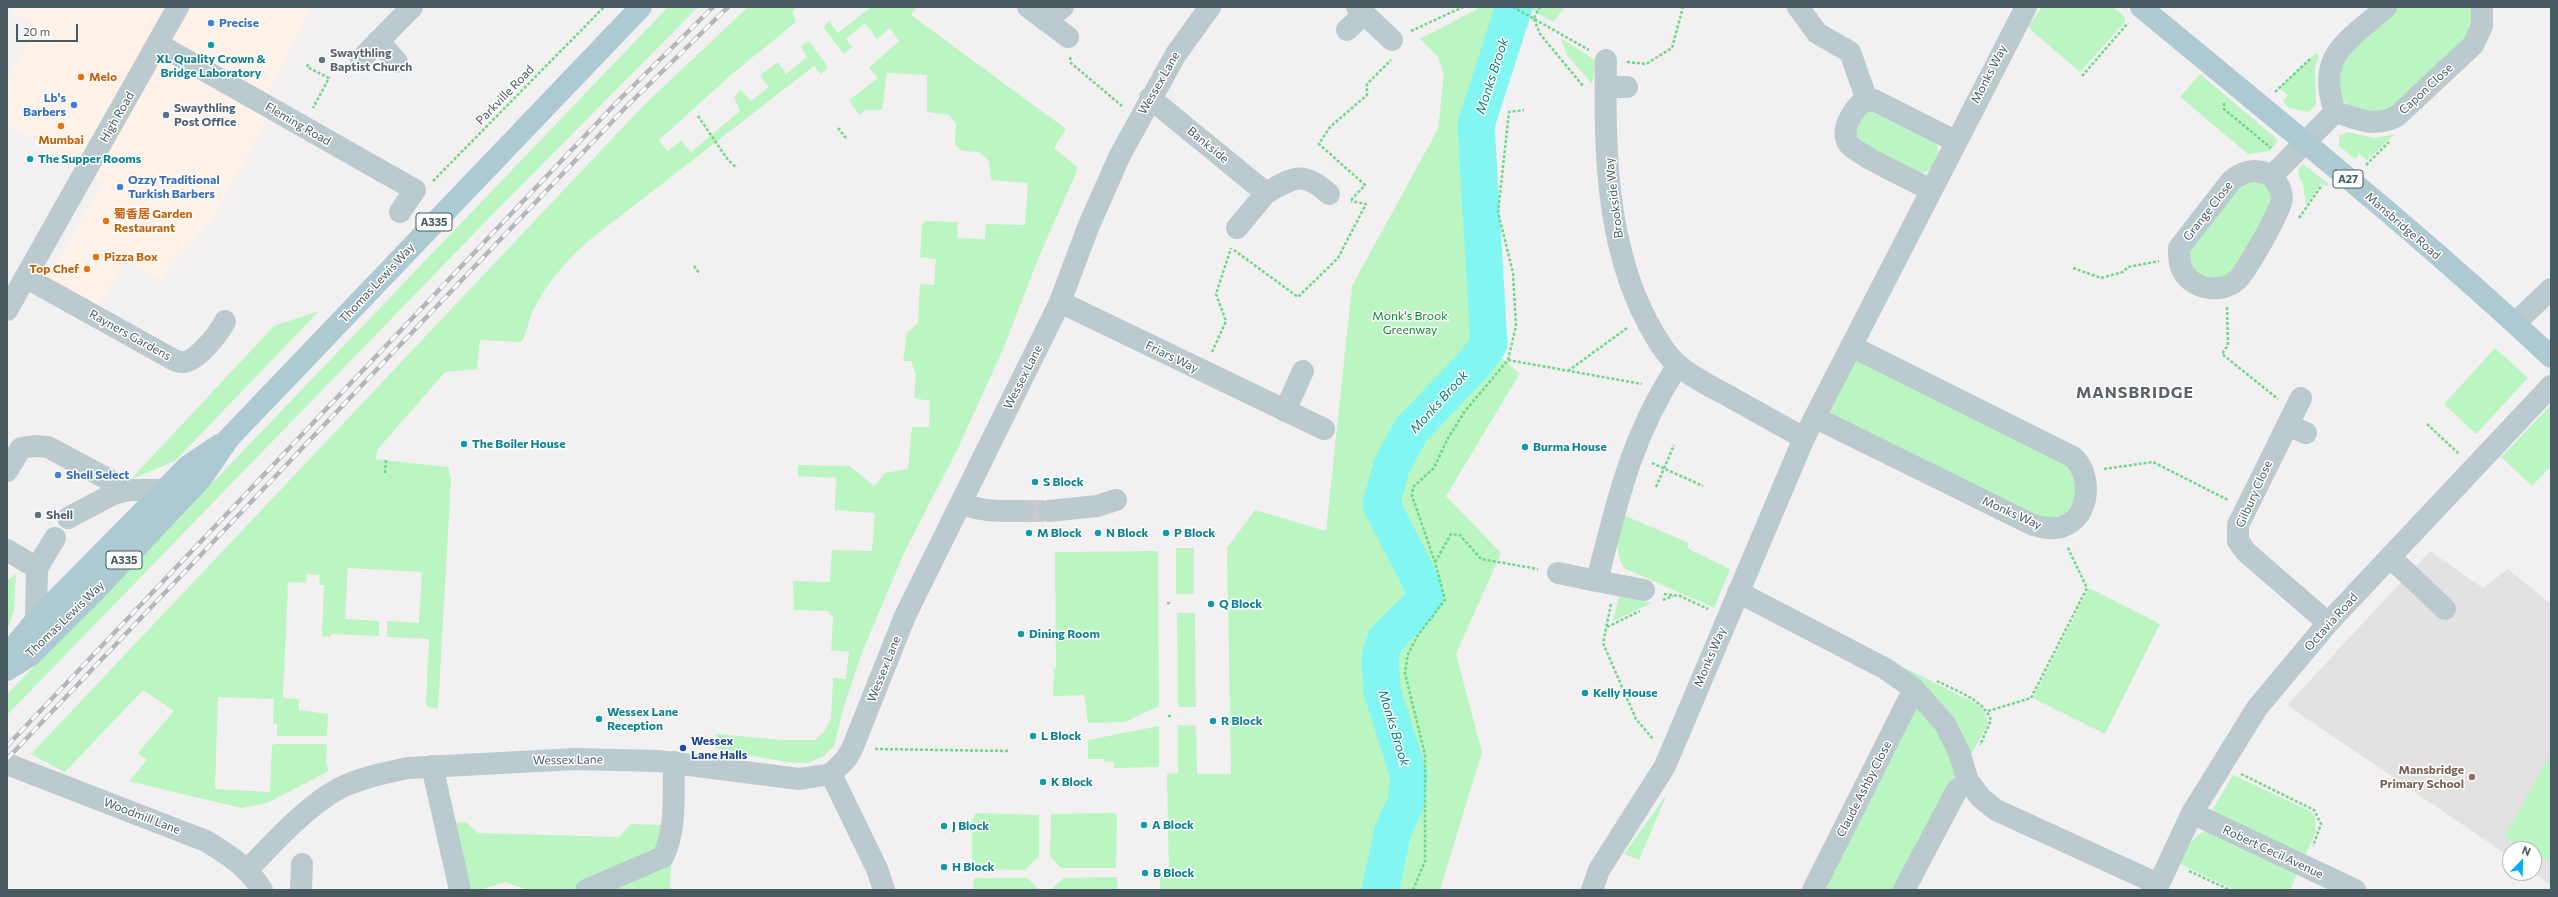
<!DOCTYPE html>
<html>
<head>
<meta charset="utf-8">
<style>
	body { margin:0 }
	#map { position:relative; width:2558px; height:897px; overflow:hidden; background:#f3f0f1; font-family:Commissioner,sans-serif }
	canvas { display:block }
	.frame { position:absolute; inset:0; border:8px solid #465a60; pointer-events:none }
	.north { position:absolute; left:2502px; top:841px; width:40px; height:40px; box-sizing:border-box; background:#fff; border:1px solid #b5bdbf; border-radius:50%; rotate:23deg; font-size:11px; font-weight:700; line-height:16px; text-align:center; color:#465a60 }
	.north::after { content:''; display:block; margin:auto; width:14px; height:18px; background:#04abf8; clip-path:polygon(50% 0,100% 100%,50% 72%,0 100%) }
	.scale { position:absolute; left:16px; top:24px; width:62px; height:18px; box-sizing:border-box; border:2px solid #465a60; border-top:0; padding-left:5px; font-size:12px; line-height:14px; white-space:nowrap; color:#465a60; -webkit-text-stroke:3px #fff; paint-order:stroke }
</style>
</head>
<body>
<div id="map">
<canvas width="2558" height="897"></canvas>
<div class="frame"></div>
<div class="north">N</div>
<div class="scale">20 m</div>
</div>
<script>
const context = document.querySelector('canvas').getContext('2d');
context.lineJoin = 'round';
function paint(path, color) {
  context.fillStyle = color;
  context.fill(path, 'evenodd');
}
function trace(path, color, width, dash) {
  context.strokeStyle = color;
  context.lineWidth = width;
  context.lineCap = dash ? 'butt' : 'round';
  context.setLineDash(dash || []);
  context.stroke(path);
}
function drawText(font, color, halo, rows, align = 'center') {
  context.font = font + ' Commissioner,"Noto Sans SC",sans-serif';
  context.lineWidth = 3;
  context.setLineDash([]);
  context.textBaseline = 'middle';
  context.strokeStyle = halo;
  context.fillStyle = color;
  for (const [text, x, y, turn = 0] of rows) {
    context.save();
    context.translate(x, y);
    context.rotate((+turn || 0) * Math.PI / 180);
    context.textAlign = isNaN(turn) ? turn : align;
    if (halo) context.strokeText(text, 0, 0);
    context.fillText(text, 0, 0);
    context.restore();
  }
}
const commercial = new Path2D(`
	M16 7H311L269 91 267 119 212 219 160 279 124 260 98 307 47 278 103 183 7 125V80L37 27 12 13Z`);
const education = new Path2D(`
	M2430 551 2483 588 2508 569 2551 604V885L2534 873V849H2510V857L2287 705Z`);
const green = new Path2D(`
	M668 7H698L490 217 7 715V694L131 568Z
	M748 7H797L792 12 796 22 732 74 659 140 667 151 681 141 691 152 740 111 734 97 741 90 751 101 769 87 760 75 778 62 786 74 807 57 801 46 809 41 828 67 821 74 814 66 587 242C565 262 547 283 533 310 528 320 528 332 521 342L480 340 477 369 445 372 378 449 375 459 448 467 451 479 438 709 426 706 429 639 387 637V621L419 623 422 572 348 568 345 619 379 621V636L332 634 330 637 322 636 324 585H319L320 575 307 574 306 583 288 582 283 698 299 699V710L328 714 327 736H277V724H273L274 699 218 697 215 789 270 792 272 745 276 744H327L326 763 329 771 267 803 241 808 129 781 147 760 138 753 174 711 143 690 65 772 31 754 644 105Z
	M871 7H916L911 15 1066 129 1054 148 1078 168 1038 259 1004 347 959 446 904 553 861 655 843 709 834 746 824 756 808 763 787 762 715 749 716 734 783 740H815L825 731 831 718 833 678 846 679 849 652 831 650 833 618 828 611 794 610 793 581 830 582 832 550 872 551 875 513 835 510 836 478 798 476V465L850 466 874 486 885 473 908 469 912 427H929L930 401 914 398 916 374 911 361H903L907 333 918 323 920 284 934 285 936 259 920 257 922 224 926 221 958 222 957 238 985 239 986 224 1025 225 1028 183 991 180 989 161 979 152 962 151 955 144 956 124 949 115 927 112V75L887 73 882 110H865L859 115 849 100 878 78 869 68 899 41 890 28 877 39 865 23 846 39 852 47 844 54 823 27 829 21 838 33Z
	M1481 7H1497L1487 36 1480 72 1464 120 1473 341 1468 355 1448 374 1405 427 1389 456 1381 480 1375 505 1397 559 1416 593 1414 600 1372 638 1367 654 1371 695 1396 777 1395 802 1381 827 1370 890H1160V877L1169 876 1167 774 1178 773V725L1196 726 1197 774H1231L1227 548 1255 510 1326 531 1352 286 1438 129 1444 74 1438 57 1420 39Z
	M1527 7H1565L1553 22Z
	M2042 7H2113L2125 17V22L2080 72 2031 30 2029 25Z
	M2398 7H2472L2474 12 2469 36 2384 113 2350 107 2341 98 2337 77 2346 54Z
	M1561 38 1596 61 1592 84 1567 55Z
	M2316 53 2319 55 2315 68 2316 104 2309 112 2289 108 2283 101 2288 95 2279 88Z
	M2200 74 2278 140 2270 151 2248 154 2180 97Z
	M1868 107 1935 140C1944 155 1934 175 1916 173L1854 138 1864 110Z
	M2347 132 2375 138 2395 134 2367 160 2360 154 2355 159 2339 146V136Z
	M2303 164 2329 184 2327 186 2321 183 2306 206 2303 184 2298 175 2299 168Z
	M2247 180 2269 184 2274 201 2234 270C2220 282 2211 278 2195 272L2188 256 2190 245 2238 185Z
	M319 311 176 460 130 480 274 326Z
	M2495 348 2528 378 2476 434 2444 404Z
	M1495 352 1519 373 1516 380 1446 496 1501 553 1456 654 1482 752 1440 890H1394C1397 872 1399 853 1404 836 1411 816 1420 796 1418 774 1417 754 1409 729 1401 710 1395 695 1385 684 1387 667 1391 631 1431 618 1434 592 1429 568 1406 546 1402 526 1388 454 1452 400 1495 352Z
	M1859 361 2060 458 2075 474 2077 496 2065 514 2045 521 1836 418 1830 412 1831 403 1853 362Z
	M2551 405V466L2532 486 2501 457Z
	M1623 515 1689 543 1687 548 1730 569 1714 608 1624 568C1613 548 1619 536 1623 515Z
	M1176 548H1194V594H1176Z
	M1158 551 1159 706 1125 722 1088 723 1084 695 1053 696 1054 668 1056 669 1055 552Z
	M16 574 14 611 7 630V581Z
	M2089 588 2160 624 2105 734 2033 698Z
	M1619 596 1652 603 1613 621Z
	M1177 613H1195L1196 707H1178Z
	M1897 664 1977 704 1984 711 1988 723 1969 759Z
	M1920 708 1926 711 1951 755 1955 776 1898 890H1820L1913 709Z
	M1159 726V767L1114 768V762H1105L1104 759H1088V740Z
	M2551 753V863L2534 854V849H2526L2504 837Z
	M2233 775 2310 811 2315 817 2316 831 2305 856 2217 814 2213 809Z
	M1667 794 1639 860 1624 854Z
	M976 813 1039 815V857L1033 861 1026 870 976 869 972 867V820Z
	M1114 813 1117 815 1116 868H1061L1050 856 1051 814Z
	M466 822 478 833 619 837 631 824 663 825 660 848 586 884 568 890H528L505 882 480 890 467 887 451 823Z
	M2206 831 2298 872 2290 890H2235L2180 864C2187 850 2191 837 2206 831Z
	M671 863 670 890H606Z
	M1115 877 1118 878 1117 890H1050L1064 878Z
	M976 878H1028L1039 890H973L974 879Z`);
const river = new Path2D(`
	M1380 890 1393 831 1406 802 1409 776 1382 691 1380 657 1385 640 1420 605 1425 596 1422 584 1381 504 1392 465 1411 430 1475 363 1489 344 1476 125 1514 7`);
const minorTunnel = new Path2D(`
	M1022 511H1049`);
const path = new Path2D(`
	M1513 7 1589 50
	M1534 18 1540 7
	M1534 19 1540 34 1584 87
	M1411 31 1463 7
	M1070 57 1071 63 1122 106
	M1627 62 1646 64 1672 48 1683 7
	M308 64 307 67 329 78 313 108
	M2082 76 2128 23
	M2275 92 2311 58
	M2224 103V109L2271 148
	M698 116 728 160 737 168
	M838 128 846 138
	M2366 165 2389 142
	M433 181 604 7
	M1351 200 1365 185 1319 144 1330 127 1367 95V84L1391 60
	M2299 218 2322 185
	M1234 250 1298 297 1338 258 1366 204 1351 201
	M694 266 699 273
	M2073 268 2101 278 2123 272 2128 267 2159 261
	M2227 307 2228 345 2222 354 2278 399
	M1212 352 1226 321 1216 294 1231 248
	M1508 360 1642 384
	M1568 371 1627 328
	M2427 424 2459 454
	M1652 463 1703 486
	M2104 469 2153 462 2228 500
	M385 473 386 460
	M1656 487 1674 445
	M1435 562 1451 534 1460 535 1481 559 1538 569
	M1664 594 1680 596 1708 609
	M1663 600 1673 596
	M1167 603H1171
	M1611 604 1603 643 1636 719 1653 739
	M1607 627 1640 611
	M1937 681C1956 691 1983 699 1991 720L1980 745
	M1988 711 2031 698 2087 588 2067 546
	M1168 716H1173
	M875 749 1010 751
	M2241 774 2314 810 2321 824 2313 846
	M2189 871 2230 890
	M1413 890 1425 861V755L1405 673 1408 654 1418 635 1445 600 1435 562 1412 496 1413 487 1434 468 1448 438 1465 411 1508 360 1516 326 1513 273 1498 212 1509 112 1524 110`);
const minor = new Path2D(`
	M1028 7 1068 37
	M1357 7 1392 40
	M1798 7 1817 33 1850 52 1867 100
	M1047 20 1063 7
	M1347 30 1364 14
	M378 41 397 62
	M158 44 415 190 400 212
	M361 59 412 7
	M1606 60C1604 147 1606 245 1648 323 1656 338 1665 354 1678 365 1692 377 1711 387 1727 395 1753 410 1779 424 1804 438
	M1606 87H1627
	M1150 98 1266 193 1237 228
	M2335 112C2359 119 2374 128 2397 116L2473 45 2482 26V7
	M2335 112C2315 54 2348 42 2386 7
	M2272 176C2277 183 2282 190 2282 198 2282 209 2246 272 2237 280 2220 295 2189 289 2181 267 2179 261 2179 254 2179 248L2231 181C2244 170 2257 168 2272 176L2335 112
	M1930 190C1914 180 1856 155 1848 143 1840 129 1853 111 1862 102L1874 100 1955 141
	M1266 193C1294 177 1303 170 1329 194
	M25 277 174 360C177 361 181 363 183 362 197 362 220 332 225 321
	M1060 302 1324 429
	M7 310 178 7
	M2515 323 2551 289
	M2301 398 2238 525V541L2246 552 2328 623
	M1285 411 1303 371
	M1816 418 2033 525C2040 527 2047 529 2055 528 2089 525 2095 477 2073 457L1851 346
	M2287 425 2306 433
	M7 471 21 448 34 446 48 447 128 490
	M961 503C981 512 1000 511 1022 511
	M1049 511 1097 506 1116 500
	M68 518 113 494 128 490H163
	M7 550 37 568
	M2390 557 2445 609
	M1558 573 1597 581
	M1644 590 1597 581C1617 500 1632 435 1678 365
	M1738 592 1886 669 1914 689 1945 724 1959 752 1968 781 1981 798 1996 810 2158 884
	M36 620 37 568 55 538
	M7 764 206 841C228 854 249 868 262 890
	M432 766 460 890
	M831 774 877 869 884 890
	M2192 813 2355 890
	M247 870C275 842 303 809 338 789 359 778 384 773 408 768L575 759 658 761 799 779 831 774 846 759 852 749 905 616 1060 302 1089 225 1120 155 1176 54 1210 7
	M301 890 302 864
	M586 890 663 857C677 829 673 793 674 762
	M1592 890 1599 870 1665 766 1804 438 2026 7
	M1813 890 1914 689
	M1904 890 1957 790 1968 781
	M2156 890 2192 813 2257 708 2328 623 2551 386`);
const major = new Path2D(`
	M2141 7C2279 121 2420 234 2551 357
	M7 655 36 620 188 466 219 445
	M7 670 31 655 94 592 201 479 229 438 641 7`);
const rail = new Path2D(`
	M7 746 617 102 713 7
	M7 759 627 106 728 7`);
const markers = [
	[211,23,4,"#3f7fe0"],
	[211,45,4,"#0f9aa8"],
	[322,60,4,"#6b7280"],
	[81,77,4,"#e8710a"],
	[74,105,4,"#3f7fe0"],
	[166,115,4,"#5c6f8a"],
	[61,126,4,"#e8710a"],
	[30,159,4,"#0f9aa8"],
	[120,187,4,"#3f7fe0"],
	[106,221,4,"#e8710a"],
	[96,257,4,"#e8710a"],
	[87,269,4,"#e8710a"],
	[464,444,4,"#0f9aa8"],
	[1525,447,4,"#0f9aa8"],
	[58,475,4,"#3f7fe0"],
	[1035,482,4,"#0f9aa8"],
	[38,515,4,"#5c6f8a"],
	[1029,533,4,"#0f9aa8"],
	[1098,533,4,"#0f9aa8"],
	[1166,533,4,"#0f9aa8"],
	[1211,604,4,"#0f9aa8"],
	[1021,634,4,"#0f9aa8"],
	[1585,693,4,"#0f9aa8"],
	[599,719,4,"#0f9aa8"],
	[1213,721,4,"#0f9aa8"],
	[1033,736,4,"#0f9aa8"],
	[683,748,4,"#1a4fb4"],
	[2472,777,4,"#8d6e63"],
	[1043,782,4,"#0f9aa8"],
	[1144,825,4,"#0f9aa8"],
	[944,826,4,"#0f9aa8"],
	[944,867,4,"#0f9aa8"],
	[1145,873,4,"#0f9aa8"]
];
const shields = [
	[2348,179,30],
	[434,222,36],
	[124,560,36]
];
const shieldNames = [
	["A27",2348,179],
	["A335",434,222],
	["A335",124,560]
];
const shopNames = [
	["Precise",219,23],
	["Lb's",66,98,"right"],
	["Barbers",66,112,"right"],
	["Ozzy Traditional",128,180],
	["Turkish Barbers",128,194],
	["Shell Select",66,475]
];
const worshipNames = [
	["Swaythling",330,53],
	["Baptist Church",330,67]
];
const cultureNames = [
	["XL Quality Crown &",211,59,"center"],
	["Bridge Laboratory",211,73,"center"],
	["The Supper Rooms",38,159],
	["The Boiler House",472,444],
	["Burma House",1533,447],
	["S Block",1043,482],
	["M Block",1037,533],
	["N Block",1106,533],
	["P Block",1174,533],
	["Q Block",1219,604],
	["Dining Room",1029,634],
	["Kelly House",1593,693],
	["Wessex Lane",607,712],
	["Reception",607,726],
	["R Block",1221,721],
	["L Block",1041,736],
	["K Block",1051,782],
	["A Block",1152,825],
	["J Block",952,826],
	["H Block",952,867],
	["B Block",1153,873]
];
const streetNames = [
	["Monks Way",1989,74,-63],
	["Wessex Lane",1159,83,-60],
	["Capon Close",2426,89,-43],
	["Parkville Road",505,95,-46],
	["High Road",117,117,-60],
	["Fleming Road",298,124,30],
	["Bankside",1208,145,40],
	["Brookside Way",1614,198,-97],
	["Grange Close",2208,211,-52],
	["Mansbridge Road",2403,226,41],
	["Thomas Lewis Way",377,283,-47],
	["Rayners Gardens",130,335,29],
	["Friars Way",1172,357,26],
	["Wessex Lane",1023,377,-63],
	["Gilbury Close",2254,494,-66],
	["Monks Way",2012,513,24],
	["Thomas Lewis Way",65,619,-44],
	["Octavia Road",2331,622,-48],
	["Monks Way",1710,657,-67],
	["Wessex Lane",884,669,-68],
	["Wessex Lane",568,760,-1],
	["Claude Ashby Close",1864,789,-63],
	["Woodmill Lane",142,816,21],
	["Robert Cecil Avenue",2273,852,25]
];
const foodNames = [
	["Melo",89,77],
	["Mumbai",61,140,"center"],
	["蜀香居 Garden",114,214],
	["Restaurant",114,228],
	["Pizza Box",104,257],
	["Top Chef",79,269,"right"]
];
const serviceNames = [
	["Swaythling",174,108],
	["Post Office",174,122],
	["Shell",46,515]
];
const parkNames = [
	["Monk's Brook",1410,316],
	["Greenway",1410,330]
];
const transitNames = [
	["Wessex",691,741],
	["Lane Halls",691,755]
];
const educationNames = [
	["Mansbridge",2464,770],
	["Primary School",2464,784]
];
const waterNames = [
	["Monks Brook",1492,76,-72],
	["Monks Brook",1439,402,-48],
	["Monks Brook",1394,728,73]
];
const districtNames = [
	["MANSBRIDGE",2135,393]
];
paint(commercial, '#fef2e8');
paint(education, '#e4e1e3');
paint(green, '#baf5c2');
trace(river, '#82f6f2', 37);
trace(minorTunnel, '#c8cacd', 22, [22, 11]);
trace(path, '#6ed789', 2.5, [3, 2]);
trace(minor, '#bacace', 22);
trace(major, '#adc9d2', 22);
trace(rail, '#b1b7bb', 4.5);
trace(rail, '#fff', 3, [9]);
for (const [x, y, r, color] of markers) {
  const dot = new Path2D();
  dot.arc(x, y, r, 0, 2 * Math.PI);
  context.fillStyle = color;
  context.fill(dot);
  trace(dot, '#fff', 1.5);
}
for (const [x, y, w] of shields) {
  const box = new Path2D();
  box.roundRect(x - w / 2, y - 9, w, 18, 3);
  context.fillStyle = '#fff';
  context.fill(box);
  trace(box, '#465a60', 1);
}
drawText('bold 11px', '#465a60', null, shieldNames);
drawText('bold 12px', '#366cbe', '#fff', shopNames, 'left');
drawText('bold 12px', '#5b616d', '#fff', worshipNames, 'left');
drawText('bold 12px', '#0d838f', '#fff', cultureNames, 'left');
drawText('12px', '#465a60', '#fff', streetNames);
drawText('bold 12px', '#c56008', '#fff', foodNames, 'left');
drawText('bold 12px', '#4e5e75', '#fff', serviceNames, 'left');
drawText('12px', '#0c852b', '#fff', parkNames);
drawText('bold 12px', '#164399', '#fff', transitNames, 'left');
drawText('bold 12px', '#785e54', '#fff', educationNames, 'right');
drawText('italic 13px', '#067e7a', '#fff', waterNames);
context.letterSpacing = '1px';
drawText('bold 16px', '#5c6366', '#fff', districtNames);
context.letterSpacing = '0px';
</script>
</body>
</html>
